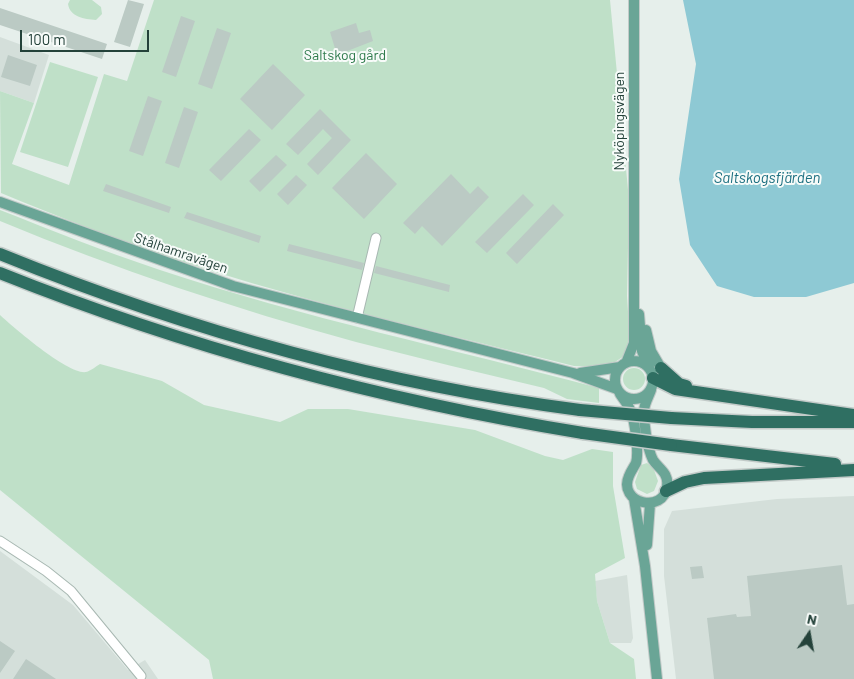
<!DOCTYPE html>
<html>
<head>
<meta charset="utf-8">
<style>
	body { margin:0 }
	#map { position:relative; width:854px; height:679px; overflow:hidden; background:#e6efeb; font-family:Barlow,sans-serif }
	canvas { display:block }
	.north { position:absolute; left:784px; top:609px; width:50px; height:50px; -webkit-text-stroke:4px #f7fbf9; paint-order:stroke; rotate:12deg; font-size:14px; font-weight:700; line-height:20px; text-align:center; color:#24423a }
	.north::after { content:''; display:block; margin:auto; width:18px; height:22px; background:#24423a; clip-path:polygon(50% 0,100% 100%,50% 72%,0 100%) }
	.scale { position:absolute; left:20px; top:30px; width:129px; height:22px; box-sizing:border-box; border:2px solid #24423a; border-top:0; padding-left:6px; font-size:15px; line-height:18px; white-space:nowrap; color:#24423a; -webkit-text-stroke:4px #f7fbf9; paint-order:stroke }
</style>
</head>
<body>
<div id="map">
<canvas width="854" height="679"></canvas>
<div class="north">N</div>
<div class="scale">100 m</div>
</div>
<script>
const context = document.querySelector('canvas').getContext('2d');
context.lineJoin = 'round';
function paint(path, color) {
  context.fillStyle = color;
  context.fill(path, 'evenodd');
}
function trace(path, color, width, dash) {
  context.strokeStyle = color;
  context.lineWidth = width;
  context.lineCap = dash ? 'butt' : 'round';
  context.setLineDash(dash || []);
  context.stroke(path);
}
function drawText(font, color, halo, rows, align = 'center') {
  context.font = font + ' Barlow,sans-serif';
  context.lineWidth = 4;
  context.setLineDash([]);
  context.textBaseline = 'middle';
  context.strokeStyle = halo;
  context.fillStyle = color;
  for (const [text, x, y, turn = 0] of rows) {
    context.save();
    context.translate(x, y);
    context.rotate((+turn || 0) * Math.PI / 180);
    context.textAlign = isNaN(turn) ? turn : align;
    if (halo) context.strokeText(text, 0, 0);
    context.fillText(text, 0, 0);
    context.restore();
  }
}
const built = new Path2D(`
	M0 37 49 55 34 103 0 91Z
	M854 496V679H676L664 576V529L672 511 777 499Z
	M0 551 73 605 128 670 145 660 158 679H0Z
	M627 575 633 638 631 643H610L597 601 595 581Z`);
const green = new Path2D(`
	M70 0H92L101 7 102 14 96 20C84 19 70 17 68 4Z
	M154 0H610L629 200 627 296 630 343 624 356 615 362 601 367 574 366C442 333 308 303 178 260 118 240 59 217 1 193L0 91 34 103 12 164 69 185 104 74 127 81Z
	M50 62 98 77 68 167 20 152Z
	M0 210C53 231 106 252 160 270 304 318 453 349 599 388V403L567 399 544 388C481 373 418 358 356 342 235 309 116 269 0 221Z
	M0 315C14 328 69 375 86 372 91 371 96 366 100 364L162 381 204 405 280 422 308 409H348L475 430 545 456 563 460 592 449 613 452V486L625 558 595 574 597 601 610 643 634 659 636 679H213L209 660 0 490Z
	M623 379a11 11 0 1 1 22 0a11 11 0 1 1-22 0Z
	M647 463 653 467 658 481 654 491 647 494 637 489 635 482 641 465Z`);
const water = new Path2D(`
	M683 0H854V283L806 297H754L717 286 690 245 679 179 696 64Z`);
const building = new Path2D(`
	M128 0 144 4 130 47 114 42Z
	M0 8 107 44 102 59 0 25Z
	M181 16 195 21 176 77 162 72Z
	M356 23 359 33 370 30 373 41 337 55 330 32Z
	M217 28 231 33 212 89 198 84Z
	M8 55 37 65 30 86 1 77Z
	M273 64 305 95 272 130 240 99Z
	M148 96 162 101 143 156 129 151Z
	M184 107 198 112 179 168 165 163Z
	M320 109 351 140 318 175 307 164 332 138 323 129 298 155 286 144Z
	M249 129 261 140 221 181 209 170Z
	M366 153 397 184 364 219 332 188Z
	M276 155 287 165 260 192 249 181Z
	M451 174 470 194 478 186 489 197 442 246 422 226 415 234 403 223Z
	M296 175 307 185 288 205 277 194Z
	M106 184 171 207 169 213 103 191Z
	M523 194 534 205 487 253 475 242Z
	M553 204 564 215 517 264 506 253Z
	M187 212 261 236 259 243 184 218Z
	M289 244 364 263 362 270 287 251Z
	M376 266 450 285 449 292 374 273Z
	M842 565 847 605 854 604V679H714L707 618 736 614 737 617 751 616 747 576Z
	M702 566 704 578 692 579 690 567Z
	M0 641 15 651 0 673Z
	M26 659 56 679H13Z`);
const minor = new Path2D(`
	M357 318 376 238
	M0 541 46 571 71 591 141 676`);
const major = new Path2D(`
	M0 202 233 286 573 373 617 389
	M639 314 642 351 649 367
	M646 330 651 351 661 368
	M615 380a19 19 0 1 1 38 0a19 19 0 1 1-38 0Z
	M626 363 634 343V0
	M580 373 620 367
	M620 394C623 399 628 404 630 410 635 419 639 453 636 463 634 467 631 471 629 476 617 503 664 515 667 486 669 473 659 469 653 460 647 448 644 425 644 411 644 404 649 396 651 390
	M634 499 645 566 657 679
	M647 545 650 504`);
const highway = new Path2D(`
	M0 254C187 330 380 384 580 410
	M0 273C190 349 381 400 583 433
	M661 368 679 384 686 386
	M653 378 675 389 854 415
	M671 418 752 422H854
	M671 445 835 464
	M666 491 685 482 704 478 854 470`);
const highwayBridge = new Path2D(`
	M580 410 671 418
	M583 433 671 445`);
const parkNames = [
	["Saltskog gård",345,55]
];
const streetNames = [
	["Nyköpingsvägen",619,121,-90],
	["Stålhamravägen",181,253,19]
];
const waterNames = [
	["Saltskogsfjärden",767,178]
];
paint(built, '#d4dfda');
paint(green, '#bfe0c8');
paint(water, '#8ec9d4');
paint(building, '#bbcac4');
trace(minor, '#a8b8b2', 11);
trace(major, '#c2cac8', 12);
trace(highway, '#c2cac8', 15);
trace(minor, '#fff', 9);
trace(major, '#6aa596', 10);
trace(highway, '#2f6f62', 12);
trace(highwayBridge, '#c2cac8', 15, []);
trace(highwayBridge, '#2f6f62', 12);
drawText('14px', '#2d7a4b', '#f7fbf9', parkNames);
drawText('14px', '#24423a', '#f7fbf9', streetNames);
drawText('italic 15px', '#1c6f80', '#f7fbf9', waterNames);
</script>
</body>
</html>
